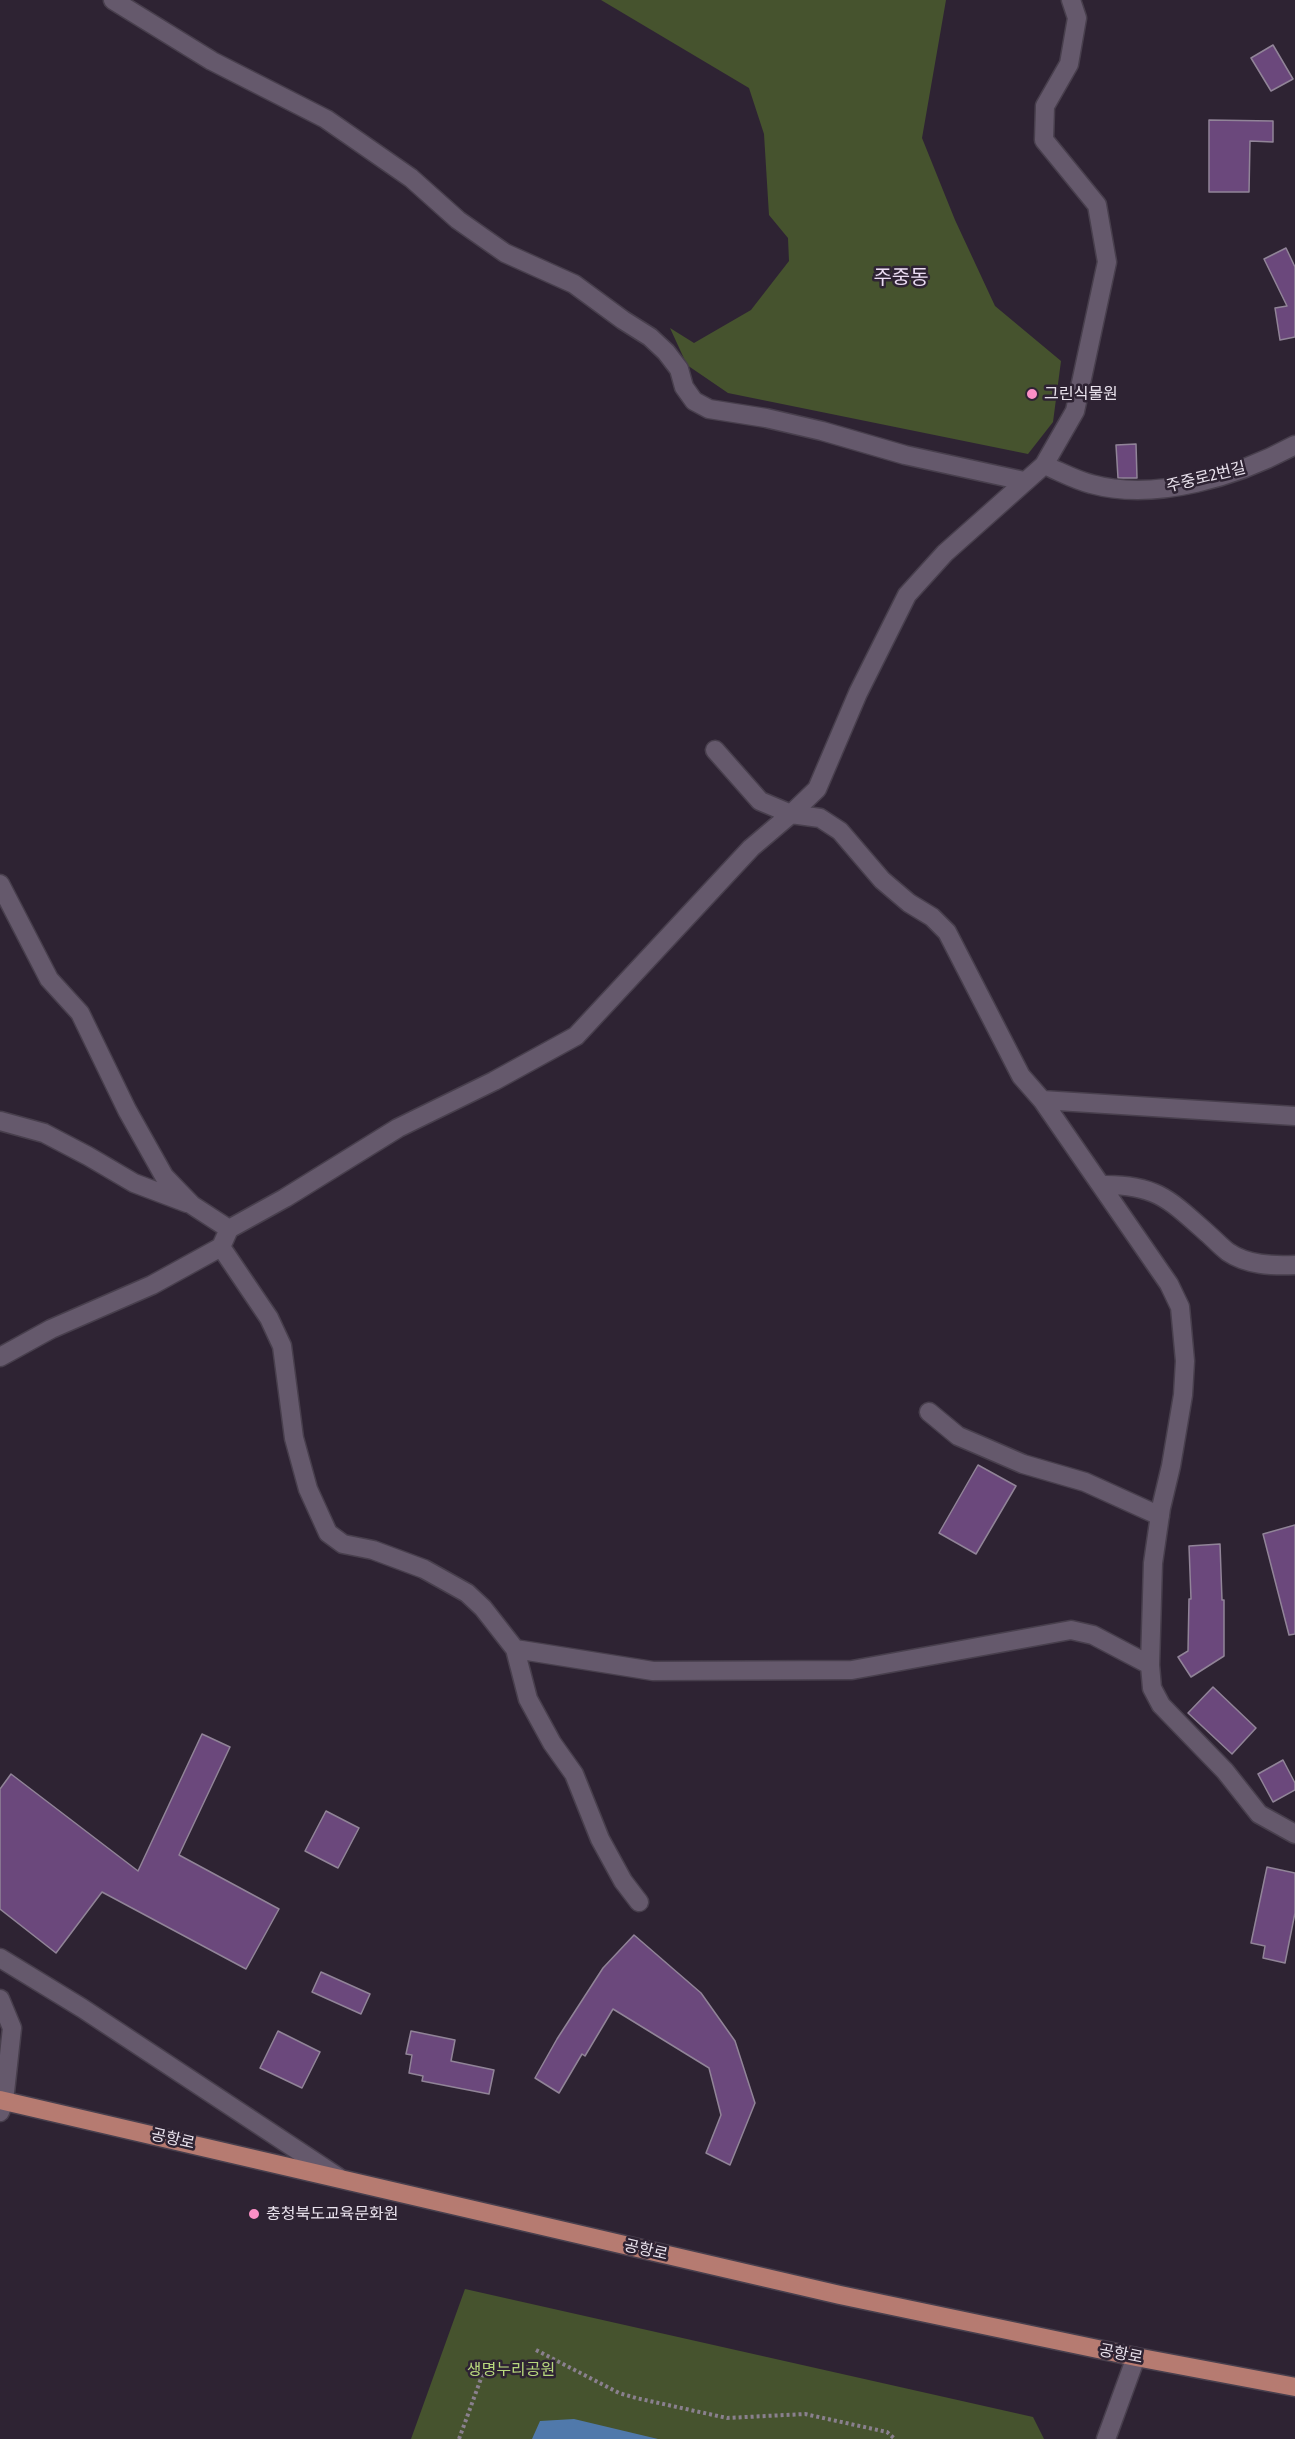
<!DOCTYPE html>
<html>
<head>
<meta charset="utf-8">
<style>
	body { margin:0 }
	canvas { display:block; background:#2e2333 }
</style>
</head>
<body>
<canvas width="1295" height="2439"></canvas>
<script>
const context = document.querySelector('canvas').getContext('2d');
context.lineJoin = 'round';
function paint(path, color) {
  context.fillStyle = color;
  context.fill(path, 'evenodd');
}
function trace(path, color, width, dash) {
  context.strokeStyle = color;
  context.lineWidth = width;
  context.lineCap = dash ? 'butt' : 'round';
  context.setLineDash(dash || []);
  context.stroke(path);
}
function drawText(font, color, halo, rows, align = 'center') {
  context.font = font + ' "Asap Condensed","Noto Sans KR",sans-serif';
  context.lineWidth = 5;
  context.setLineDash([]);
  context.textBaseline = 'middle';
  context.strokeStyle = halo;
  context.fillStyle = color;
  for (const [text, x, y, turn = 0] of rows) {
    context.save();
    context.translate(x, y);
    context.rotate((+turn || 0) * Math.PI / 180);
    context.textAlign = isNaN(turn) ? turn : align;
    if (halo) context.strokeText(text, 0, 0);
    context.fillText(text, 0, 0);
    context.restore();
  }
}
const green = new Path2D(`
	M601 0H946L922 138 955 220 995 306 1061 361 1053 422 1028 454 728 393 687 365 670 328 694 343 751 310 789 261 788 238 769 215 764 134 749 88Z
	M465 2289 1033 2417 1044 2439H411Z`);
const water = new Path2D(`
	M574 2419 658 2439H660H532L540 2421Z`);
const building = new Path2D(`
	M1273 45 1293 79 1271 91 1251 58Z
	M1209 120 1273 121V142L1250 141 1249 192H1209Z
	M1286 248 1295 267V337L1280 340 1275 308 1287 306 1264 259Z
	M1136 444 1137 478H1118L1116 445Z
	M978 1465 1016 1486 976 1554 939 1533Z
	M1295 1525V1634L1289 1635 1263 1534Z
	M1220 1544 1222 1600H1224V1656L1191 1677 1178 1657 1188 1651 1189 1599H1191L1189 1546Z
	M1213 1687 1256 1728 1232 1754 1188 1713Z
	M202 1734 230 1747 179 1855 279 1909 246 1969 102 1892 56 1953 0 1909V1789L11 1774 138 1871Z
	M1283 1760 1295 1783V1790L1273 1802 1258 1774Z
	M326 1811 359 1828 338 1868 305 1851Z
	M1267 1867 1295 1873V1913L1285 1963 1263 1958 1265 1946 1251 1943Z
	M634 1935 701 1993 735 2041 755 2103 730 2165 706 2153 721 2115 709 2068 613 2009 585 2056 582 2054 559 2093 535 2078 557 2039 603 1968Z
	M321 1972 370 1994 361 2014 312 1992Z
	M278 2031 320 2052 302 2088 260 2068Z
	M411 2031 455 2040 451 2061 494 2070 489 2094 422 2081 423 2076 409 2073 412 2055 406 2054Z`);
const path = new Path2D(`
	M536 2350 619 2393 636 2398 727 2418 805 2414 887 2432 895 2439
	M459 2439 483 2373`);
const minor = new Path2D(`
	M113 0 212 61 326 119 411 178 458 220 505 253 574 284 623 320 650 337 666 352 679 369 684 387 694 401 709 409 766 418 822 431 905 455 1024 481
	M1044 465C1059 471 1075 480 1091 484 1156 502 1238 476 1295 445
	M715 750 760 801 791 814 820 818 840 831 882 880 909 903 932 917 947 932 1021 1076 1042 1100 1169 1284 1180 1307 1185 1361 1183 1395 1171 1466 1161 1508 1153 1563 1150 1665 1152 1688 1161 1705 1225 1771 1259 1814 1295 1834
	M0 884 49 979 80 1013 127 1110 164 1176 192 1205 229 1229
	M1042 1100 1295 1116
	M0 1121 44 1133 88 1156 134 1183 187 1203
	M1102 1185C1155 1184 1169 1199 1207 1233 1214 1239 1220 1246 1228 1252 1247 1265 1272 1266 1295 1265
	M221 1247 269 1318 282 1346 294 1438 308 1489 328 1533 343 1544 373 1550 424 1569 467 1593 483 1608 515 1649 528 1699 552 1743 574 1774 600 1839 623 1881 639 1902
	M0 1357 51 1329 152 1285 221 1247 229 1229 285 1198 398 1128 494 1081 576 1036 751 848 791 814 817 789 858 693 907 595 945 553 1044 465 1075 411 1107 262 1097 205 1044 140 1045 106 1069 64 1077 18 1071 0
	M929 1412 958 1436 986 1448 1023 1464 1085 1482 1160 1516
	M515 1649 653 1671 852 1670 1071 1630 1093 1635 1150 1665
	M0 1958 82 2008 338 2177
	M0 1999 12 2028 4 2101 0 2112
	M1106 2439 1136 2357`);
const major = new Path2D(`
	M0 2100 840 2295 1136 2357 1295 2387`);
const markers = [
	[1032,394,6,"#fb8fc6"],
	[254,2214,6,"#fb8fc6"]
];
const poiNames = [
	["그린식물원",1044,394],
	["충청북도교육문화원",266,2214]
];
const streetNames = [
	["주중로2번길",1206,477,-14],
	["공항로",173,2139,13],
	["공항로",646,2250,13],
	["공항로",1121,2354,11]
];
const parkNames = [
	["생명누리공원",511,2370]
];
const quarterNames = [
	["주중동",901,278]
];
paint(green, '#46532e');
paint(water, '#5079ab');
paint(building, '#6b487c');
trace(building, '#918498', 1.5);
trace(minor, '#483f4d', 21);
trace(major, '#483f4d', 21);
trace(path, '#8a808e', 4, [3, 3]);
trace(minor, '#65596c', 18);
trace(major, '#b67b71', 18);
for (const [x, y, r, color] of markers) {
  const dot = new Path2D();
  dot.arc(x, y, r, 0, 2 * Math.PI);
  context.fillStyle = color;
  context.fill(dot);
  trace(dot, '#2e2333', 2);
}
drawText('16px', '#e8e1ec', '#2e2333', poiNames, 'left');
drawText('16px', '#e8e1ec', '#2e2333', streetNames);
drawText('16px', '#b7d77d', '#2e2333', parkNames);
drawText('20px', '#ecddf4', '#2e2333', quarterNames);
</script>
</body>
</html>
